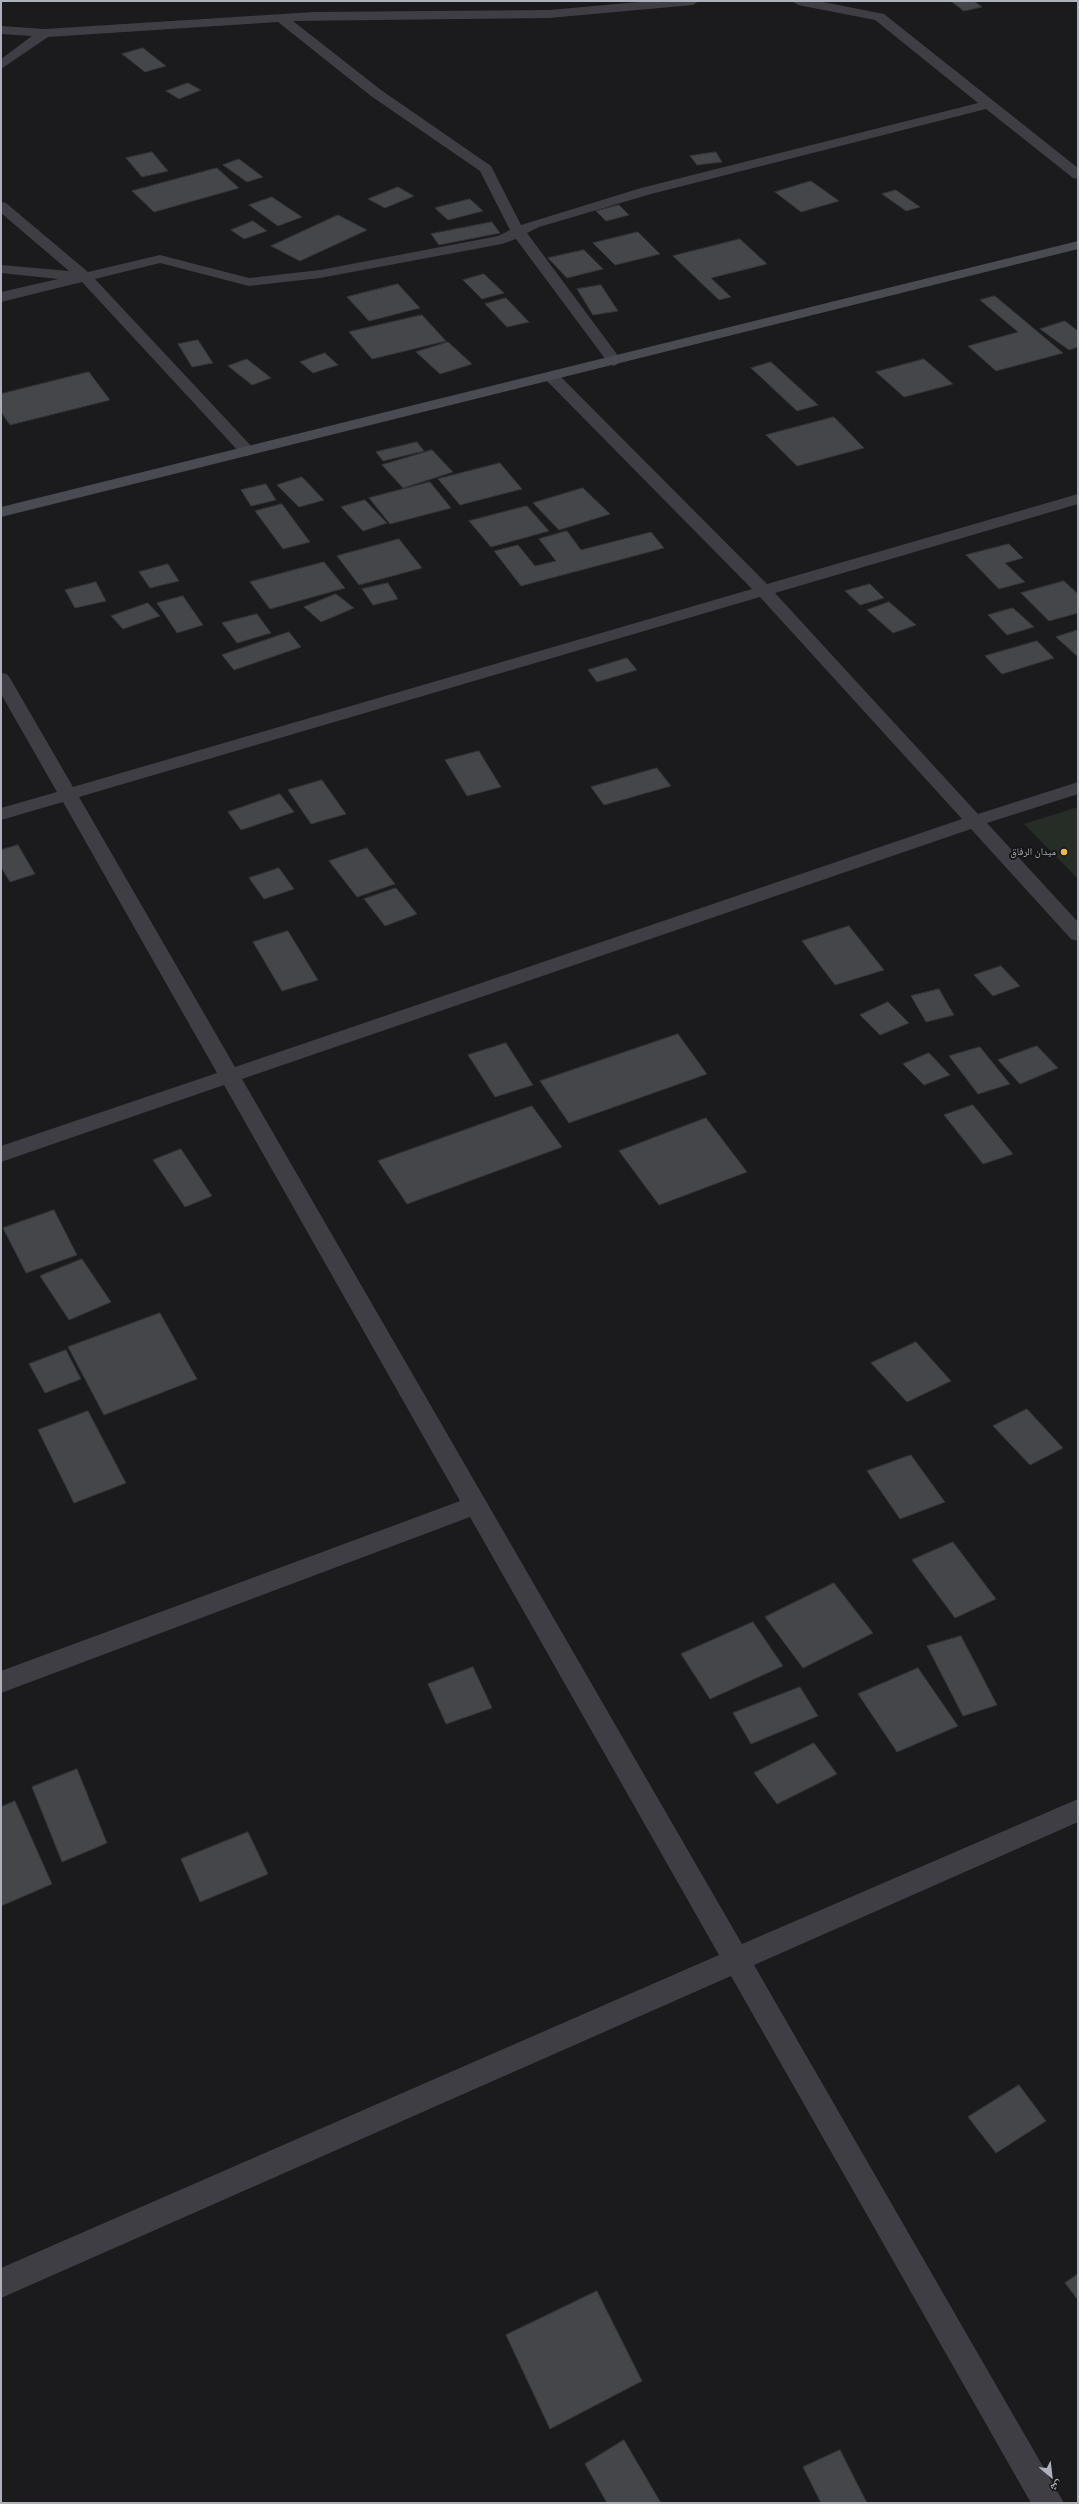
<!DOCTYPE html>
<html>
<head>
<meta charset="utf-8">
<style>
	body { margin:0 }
	#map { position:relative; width:1079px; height:2504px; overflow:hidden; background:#1b1b1d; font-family:Arial,"Noto Naskh Arabic",sans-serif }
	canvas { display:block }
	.frame { position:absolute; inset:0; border:2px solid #aeb1bb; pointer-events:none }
	.north { position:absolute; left:1031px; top:2456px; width:40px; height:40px; -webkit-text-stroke:3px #161618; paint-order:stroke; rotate:152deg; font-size:11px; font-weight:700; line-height:16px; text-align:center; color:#aeb1bb }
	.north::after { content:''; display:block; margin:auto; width:14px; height:18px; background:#aeb1bb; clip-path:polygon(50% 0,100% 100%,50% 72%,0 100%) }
</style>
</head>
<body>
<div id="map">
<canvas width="1079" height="2504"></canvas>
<div class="frame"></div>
<div class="north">ش</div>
</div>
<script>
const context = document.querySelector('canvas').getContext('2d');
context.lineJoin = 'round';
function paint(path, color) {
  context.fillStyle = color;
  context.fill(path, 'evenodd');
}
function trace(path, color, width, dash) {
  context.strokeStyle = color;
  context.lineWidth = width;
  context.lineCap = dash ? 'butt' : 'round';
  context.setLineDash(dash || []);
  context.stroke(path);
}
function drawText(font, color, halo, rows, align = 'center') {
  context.font = font + ' Arial,"Noto Naskh Arabic",sans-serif';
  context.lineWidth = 4;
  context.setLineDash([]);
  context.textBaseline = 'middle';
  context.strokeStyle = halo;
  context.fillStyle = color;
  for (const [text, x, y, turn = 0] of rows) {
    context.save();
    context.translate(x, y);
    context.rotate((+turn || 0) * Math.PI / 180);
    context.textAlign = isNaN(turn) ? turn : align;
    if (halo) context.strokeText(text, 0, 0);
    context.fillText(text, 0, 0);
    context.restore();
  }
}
const green = new Path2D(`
	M1078 807V879L1024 824Z`);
const building = new Path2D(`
	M951 1H974L982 7 964 11Z
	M143 48 166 66 145 72 122 54Z
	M188 83 201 90 179 99 166 91Z
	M152 152 168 171 142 177 126 158Z
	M716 152 722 162 697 165 690 156Z
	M239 159 263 177 247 182 223 165Z
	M217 168 239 188 154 212 132 191Z
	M811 181 839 201 801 212 775 192Z
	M398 187 414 196 385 208 368 199Z
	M896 190 920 207 906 211 882 194Z
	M272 197 302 217 278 226 249 205Z
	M470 199 483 211 448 220 435 208Z
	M619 205 629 215 606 221 596 211Z
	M338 215 367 230 300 261 271 246Z
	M253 221 267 231 244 239 231 230Z
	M492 222 500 233 439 245 431 234Z
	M638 232 660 254 615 265 593 243Z
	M740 239 767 264 711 278 731 297 719 300 673 256Z
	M584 250 603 269 567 278 548 258Z
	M484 274 504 293 482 299 463 280Z
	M398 284 420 308 369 321 347 297Z
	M601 285 618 311 593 315 577 289Z
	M995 296 1063 353 996 371 968 346 1018 332 980 300Z
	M506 298 529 322 507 327 485 304Z
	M422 315 446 341 372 359 349 332Z
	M1065 321 1078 331V347L1069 350 1040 329Z
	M198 340 213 363 192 367 178 344Z
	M448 342 472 364 440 374 416 352Z
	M325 353 338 365 313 373 300 362Z
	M247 359 271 378 252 385 228 366Z
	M924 359 953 384 904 397 876 372Z
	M771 362 818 405 797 411 751 368Z
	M89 372 110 400 10 425 1 412V394Z
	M834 417 864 448 797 466 766 435Z
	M417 442 424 451 383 461 376 452Z
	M432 450 453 472 403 488 382 465Z
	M500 463 522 489 460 505 438 479Z
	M302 477 324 500 299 507 277 485Z
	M430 482 451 508 390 524 369 498Z
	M266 484 276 500 251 506 241 490Z
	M583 488 610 514 559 530 533 503Z
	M365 500 387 523 363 531 341 507Z
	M282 504 310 542 283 549 255 511Z
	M527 506 549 531 491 547 469 521Z
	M567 531 581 550 651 532 664 548 521 586 494 551 518 545 535 566 556 561 539 539Z
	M399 539 422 568 359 585 337 556Z
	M1009 544 1023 558 1005 563 1025 582 999 589 966 555Z
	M324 562 345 588 270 609 250 582Z
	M168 564 179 581 150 588 139 572Z
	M1064 581 1078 594V613L1049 621 1021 593Z
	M96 582 106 601 75 608 65 590Z
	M388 583 398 599 373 605 362 589Z
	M870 584 884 598 860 605 845 591Z
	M336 594 354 608 321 622 304 607Z
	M183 596 203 625 177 633 157 603Z
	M889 602 916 625 893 633 867 610Z
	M148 603 160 616 123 629 111 616Z
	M1013 608 1034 627 1007 635 988 615Z
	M257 614 271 633 237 643 222 623Z
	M1078 630V657L1056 637Z
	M289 632 301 647 234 670 222 655Z
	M1037 641 1054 658 1002 674 985 656Z
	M627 658 637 670 597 682 588 670Z
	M479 751 501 787 467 796 445 760Z
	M657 768 671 786 604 805 591 787Z
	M322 780 346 814 311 824 288 790Z
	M280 794 294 812 241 830 228 812Z
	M18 845 35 874 10 882 1 867V850Z
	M367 848 395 884 357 897 329 861Z
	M279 868 294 889 264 899 249 878Z
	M396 888 417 914 385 926 364 899Z
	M849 926 884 970 835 985 802 941Z
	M288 931 318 980 282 991 253 942Z
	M1001 966 1020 986 993 996 974 975Z
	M939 989 954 1015 926 1022 911 996Z
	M888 1002 909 1023 880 1035 860 1015Z
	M678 1034 707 1074 569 1123 540 1081Z
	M506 1043 533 1085 495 1097 468 1055Z
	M1037 1046 1058 1068 1020 1084 998 1060Z
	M980 1047 1010 1084 978 1094 949 1056Z
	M929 1053 950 1075 924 1085 903 1064Z
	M973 1105 1013 1154 983 1164 944 1115Z
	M532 1106 562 1147 407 1204 378 1161Z
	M706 1118 747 1172 659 1205 619 1151Z
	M181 1149 212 1196 185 1207 153 1160Z
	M54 1210 77 1255 26 1273 3 1228Z
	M82 1259 111 1302 69 1320 40 1276Z
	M160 1313 197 1379 104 1415 68 1347Z
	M916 1342 951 1381 907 1402 871 1363Z
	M66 1350 81 1379 45 1393 29 1364Z
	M1027 1409 1063 1448 1030 1465 993 1426Z
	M88 1411 126 1483 74 1503 38 1430Z
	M911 1455 945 1502 900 1519 867 1471Z
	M953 1542 996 1599 955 1618 912 1560Z
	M834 1583 873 1633 803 1668 765 1617Z
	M753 1622 783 1666 710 1699 681 1654Z
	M961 1636 997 1705 963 1716 927 1646Z
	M473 1667 492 1708 446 1724 428 1684Z
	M918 1668 958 1726 897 1752 858 1694Z
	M800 1687 818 1716 751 1744 733 1713Z
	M814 1743 837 1774 777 1804 754 1773Z
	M77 1769 107 1843 62 1862 32 1787Z
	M15 1801 52 1884 1 1906V1807Z
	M248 1832 268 1874 200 1902 181 1859Z
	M1019 2085 1046 2121 996 2153 968 2117Z
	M1078 2274V2300L1065 2283Z
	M597 2291 642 2381 550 2429 506 2335Z
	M624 2440 661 2503H607L585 2464Z
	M840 2450 867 2503H821L803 2467Z`);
const street = new Path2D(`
	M650 1H699L693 5 549 18 293 21 381 90 491 166 521 225 641 188 978 103 875 20 798 5 792 1H818L884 14 1078 168V179L1073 178 986 109 651 194 539 227 527 233 622 361 614 366 609 364 516 239 502 244 320 278 249 286 160 263 95 279 253 448 255 451 247 456 241 454 82 282 1 302V292L58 279 1 273V265L69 271 1 213V202L6 203 88 272 160 255 249 278 320 270 498 236 510 230 480 171 371 96 278 22 48 37 1 69V59L32 36 1 34V26L45 29 314 12 549 10Z
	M552 372 558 374 767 584 1078 494V504L775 593 978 814 1078 782V794L987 823 1078 922V941L1071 939 971 829 242 1079 742 1944 1078 1799V1822L754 1965 1064 2503H1031L731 1976 1 2298V2268L719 1955 470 1517 1 1693V1671L460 1501 224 1085 1 1162V1146L217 1073 63 802 1 820V808L57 792 1 694V673L7 674 10 678 73 787 752 589 546 380 544 377ZM760 597 962 819 235 1067 79 797Z`);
const secondary = new Path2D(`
	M1078 241V249L1 517V507Z`);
const markers = [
	[1064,852,4,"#e9bd47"]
];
const poiNames = [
	["ميدان الرفاق",1056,852]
];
paint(green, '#252d26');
paint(building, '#45464a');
trace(building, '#353539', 1);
paint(street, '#3e3e44');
paint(secondary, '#4a4b52');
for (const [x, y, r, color] of markers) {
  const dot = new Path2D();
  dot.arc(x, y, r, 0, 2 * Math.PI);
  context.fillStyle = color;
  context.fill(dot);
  trace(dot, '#161618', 1.5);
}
drawText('10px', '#aeb1bb', '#161618', poiNames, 'right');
</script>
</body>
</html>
